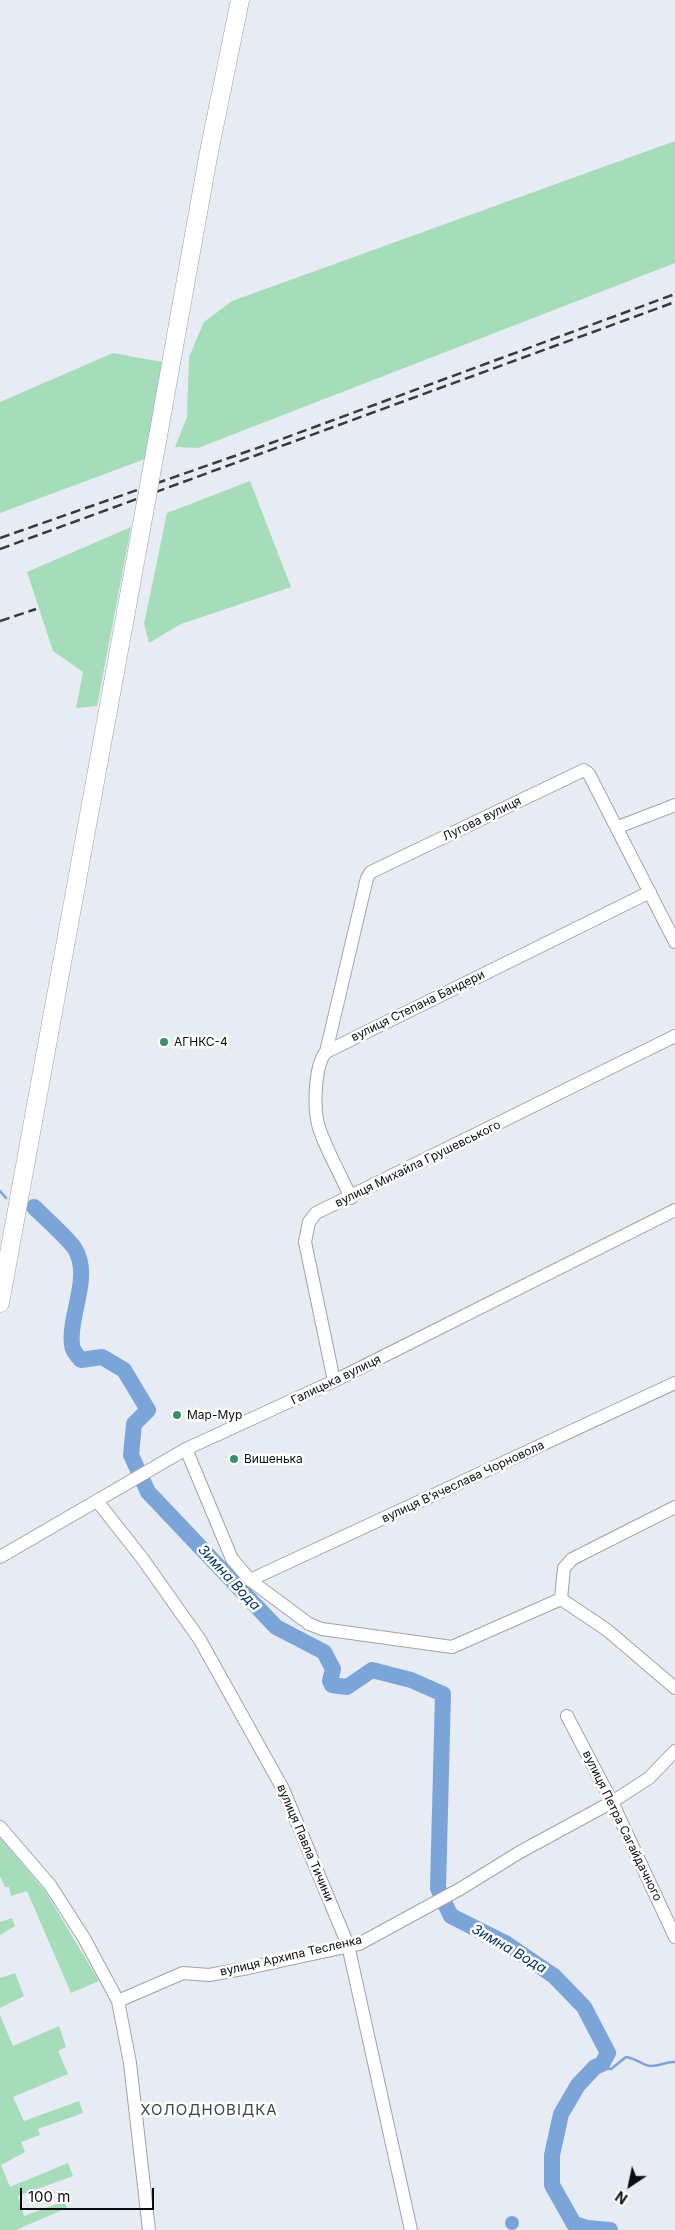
<!DOCTYPE html>
<html>
<head>
<meta charset="utf-8">
<style>
	body { margin:0 }
	#map { position:relative; width:675px; height:2230px; overflow:hidden; background:#e7ebf3; font-family:Inter,sans-serif }
	canvas { display:block }
	.north { position:absolute; left:605px; top:2160px; width:50px; height:50px; -webkit-text-stroke:4px #fff; paint-order:stroke; rotate:214deg; font-size:14px; font-weight:700; line-height:20px; text-align:center; color:#0b0c0f }
	.north::after { content:''; display:block; margin:auto; width:18px; height:22px; background:#0b0c0f; clip-path:polygon(50% 0,100% 100%,50% 72%,0 100%) }
	.scale { position:absolute; left:20px; top:2188px; width:134px; height:22px; box-sizing:border-box; border:2px solid #0b0c0f; border-top:0; padding-left:6px; font-size:15px; line-height:18px; white-space:nowrap; color:#0b0c0f; -webkit-text-stroke:4px #fff; paint-order:stroke }
</style>
</head>
<body>
<div id="map">
<canvas width="675" height="2230"></canvas>
<div class="north">N</div>
<div class="scale">100 m</div>
</div>
<script>
const context = document.querySelector('canvas').getContext('2d');
context.lineJoin = 'round';
function paint(path, color) {
  context.fillStyle = color;
  context.fill(path, 'evenodd');
}
function trace(path, color, width, dash) {
  context.strokeStyle = color;
  context.lineWidth = width;
  context.lineCap = dash ? 'butt' : 'round';
  context.setLineDash(dash || []);
  context.stroke(path);
}
function drawText(font, color, halo, rows, align = 'center') {
  context.font = font + ' Inter,sans-serif';
  context.lineWidth = 5;
  context.setLineDash([]);
  context.textBaseline = 'middle';
  context.strokeStyle = halo;
  context.fillStyle = color;
  for (const [text, x, y, turn = 0] of rows) {
    context.save();
    context.translate(x, y);
    context.rotate((+turn || 0) * Math.PI / 180);
    context.textAlign = isNaN(turn) ? turn : align;
    if (halo) context.strokeText(text, 0, 0);
    context.fillText(text, 0, 0);
    context.restore();
  }
}
const green = new Path2D(`
	M675 141V263L198 448 175 447 187 417 189 357 204 322 232 301Z
	M113 353 162 362 145 459 0 513V402Z
	M250 481 291 587 181 624 149 643 144 624 167 513Z
	M131 527 97 706 76 708 83 672 53 651 27 572Z
	M0 1838 45 1891 99 1981 71 1993 27 1891 11 1896 9 1887H5L0 1876Z
	M12 1918 15 1926 0 1935V1922Z
	M15 1973 24 1996 0 2008V1978Z
	M0 2015 13 2046 59 2026 66 2047 58 2051 68 2074 13 2097 24 2121 79 2101 83 2113 38 2129 40 2135 21 2142 25 2152 1 2165 10 2187 68 2163 73 2176 18 2196 24 2216 65 2201 67 2208 16 2230H0Z`);
const water = new Path2D(`
	M505 2223a7 7 0 1 1 14 0a7 7 0 1 1-14 0Z`);
const stream = new Path2D(`
	M0 1191 6 1198
	M595 2067 611 2069 626 2057C637 2059 643 2065 650 2066 659 2067 666 2061 675 2062`);
const river = new Path2D(`
	M34 1207C44 1217 69 1239 75 1249 92 1277 68 1317 72 1344 72 1351 77 1355 81 1360L102 1357 124 1370 148 1410 134 1424 131 1455 148 1492 276 1627 324 1652 333 1669 330 1681 332 1685 347 1687 372 1670 411 1680 443 1694 438 1888 440 1893
	M445 1904 451 1916 507 1944 554 1976 584 2007 608 2053 602 2064 595 2067 578 2085 561 2114 552 2155V2185L574 2224 587 2228 610 2230`);
const minor = new Path2D(`
	M618 827 675 805
	M326 1052 367 878 371 872 584 770 589 774 675 942
	M351 1198C343 1179 319 1137 317 1119 314 1103 315 1064 326 1052L650 892
	M334 1381 305 1242 309 1222 316 1213 675 1036
	M186 1449 232 1559 250 1580 309 1624 322 1629 452 1647 561 1599
	M97 1501 142 1558 200 1640 283 1789 348 1945 411 2230
	M0 1557 186 1449 334 1381 675 1210
	M250 1580 675 1383
	M561 1599 564 1568 572 1559 675 1507
	M561 1599 607 1630 675 1688
	M567 1716 612 1802 675 1937
	M0 1827 50 1885 84 1938 118 2001 130 2063 149 2230
	M118 2001 183 1973 209 1975 248 1968 359 1944 460 1889 520 1852 612 1802 649 1778 675 1751`);
const highway = new Path2D(`
	M158 436 208 157 240 0
	M0 1303 144 513`);
const rail = new Path2D(`
	M0 538 263 446 675 294
	M0 549 675 302
	M0 621 36 609`);
const highwayBridge = new Path2D(`
	M144 513 158 436`);
const markers = [
	[164,1042,5,"#399165"],
	[177,1415,5,"#399165"],
	[234,1459,5,"#399165"]
];
const streetNames = [
	["Лугова вулиця",482,819,-26],
	["вулиця Степана Бандери",418,1006,-26],
	["вулиця Михайла Грушевського",418,1164,-26],
	["Галицька вулиця",336,1380,-26],
	["вулиця Вʼячеслава Чорновола",463,1482,-25],
	["вулиця Петра Сагайдачного",622,1826,64],
	["вулиця Павла Тичини",305,1843,67],
	["вулиця Архипа Тесленка",291,1956,-13]
];
const poiNames = [
	["АГНКС-4",174,1042],
	["Мар-Мур",187,1415],
	["Вишенька",244,1459]
];
const waterNames = [
	["Зимна Вода",229,1578,47],
	["Зимна Вода",509,1949,30]
];
const quarterNames = [
	["ХОЛОДНОВІДКА",209,2110]
];
paint(green, '#a5ddbb');
paint(water, '#7ba5d9');
trace(stream, '#7ba5d9', 2.5);
trace(river, '#7ba5d9', 16);
trace(minor, '#9fa3aa', 14);
trace(highway, '#9fa3aa', 19);
trace(minor, '#fff', 12);
trace(highway, '#fff', 18);
trace(rail, '#383a3e', 2.5, [10, 5]);
trace(highwayBridge, '#9fa3aa', 19, []);
trace(highwayBridge, '#fff', 18);
for (const [x, y, r, color] of markers) {
  const dot = new Path2D();
  dot.arc(x, y, r, 0, 2 * Math.PI);
  context.fillStyle = color;
  context.fill(dot);
  trace(dot, '#fff', 2);
}
drawText('12px', '#0b0c0f', '#fff', streetNames);
drawText('12px', '#0b0c0f', '#fff', poiNames, 'left');
drawText('italic 14px', '#022f5e', '#fff', waterNames);
context.letterSpacing = '1px';
drawText('15px', '#41444b', '#fff', quarterNames);
context.letterSpacing = '0px';
</script>
</body>
</html>
